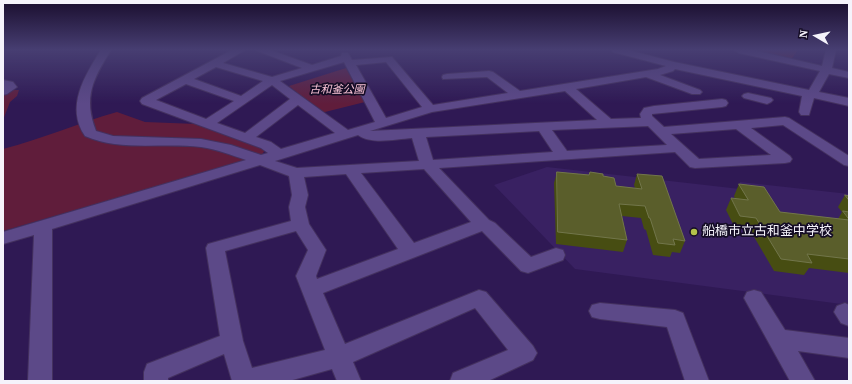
<!DOCTYPE html>
<html>
<head>
<meta charset="utf-8">
<style>
	body { margin:0 }
	#map { position:relative; width:852px; height:384px; overflow:hidden; background:#2f1954; font-family:"Source Serif 4",serif }
	canvas { display:block }
	.frame { position:absolute; inset:0; border:4px solid #f5f3fb; pointer-events:none }
	.north { position:absolute; left:796px; top:16px; width:40px; height:40px; -webkit-text-stroke:3px #140c25; paint-order:stroke; rotate:279deg; font-size:11px; font-weight:700; line-height:16px; text-align:center; color:#f5f3fb }
	.north::after { content:''; display:block; margin:auto; width:14px; height:18px; background:#f5f3fb; clip-path:polygon(50% 0,100% 100%,50% 72%,0 100%) }
</style>
</head>
<body>
<div id="map">
<canvas width="852" height="384"></canvas>
<div class="frame"></div>
<div class="north">N</div>
</div>
<script>
const context = document.querySelector('canvas').getContext('2d');
context.lineJoin = 'round';
function paint(path, color) {
  context.fillStyle = color;
  context.fill(path, 'evenodd');
}
function trace(path, color, width, dash) {
  context.strokeStyle = color;
  context.lineWidth = width;
  context.lineCap = dash ? 'butt' : 'round';
  context.setLineDash(dash || []);
  context.stroke(path);
}
function drawText(font, color, halo, rows, align = 'center') {
  context.font = font + ' "Source Serif 4","Noto Sans JP",serif';
  context.lineWidth = 3.5;
  context.setLineDash([]);
  context.textBaseline = 'middle';
  context.strokeStyle = halo;
  context.fillStyle = color;
  for (const [text, x, y, turn = 0] of rows) {
    context.save();
    context.translate(x, y);
    context.rotate((+turn || 0) * Math.PI / 180);
    context.textAlign = isNaN(turn) ? turn : align;
    if (halo) context.strokeText(text, 0, 0);
    context.fillText(text, 0, 0);
    context.restore();
  }
}
const built = new Path2D(`
	M547 167 740 189V182L849 194V305L575 269 494 185Z`);
const green = new Path2D(`
	M746 50H798L791 60Z
	M346 68 365 102 321 113 289 86Z
	M9 90H19L17 96 10 102 3 120V93Z
	M117 112 145 122 197 124 265 150 261 156 3 231V149C42 139 78 123 117 112Z`);
const minor = new Path2D(`
	M101 50H111C93 79 83 97 96 131L113 136 201 139 231 145 261 155 268 153 261 148 142 104 140 101 142 98 232 50H245L223 63 272 77 302 68 255 50H270L312 65 341 56 342 53H348L352 60 392 57 433 105 508 93 487 77 443 79 442 77 443 75 447 74 489 71 493 72 520 91 658 69 666 66 613 52 611 50H628L674 62 809 90 820 71 739 53 734 50H753L822 66 826 50H836L832 68 849 72V78L829 74 819 92 849 98V106L814 98 809 115H801L799 112 802 96 675 69 673 71 660 75 700 90 702 92 700 94H692L646 77 576 89 611 119 641 118 640 114 644 108 654 106 722 99 726 100 728 103 726 106 722 107 652 114V116L664 127 785 117 789 118 849 156V166L844 165 783 125 751 128 790 156 792 159 790 162 785 163 695 168 690 167 675 152 439 168 489 220 495 223 531 257 556 248 563 250 565 255 563 260 528 273 521 271 482 231 323 293 345 344 479 290 486 292 533 346 537 353 533 360 488 381H450L453 373 508 350 475 308 353 362 361 381H337L332 369 289 381H232L224 354 168 378V381H144V372L147 364 220 336 206 248 208 244 291 221 289 207 292 195 289 176 260 165 52 229V381H28L34 235 3 244V232L246 160C231 155 217 149 201 147 163 142 121 152 85 136 65 107 85 75 101 50ZM344 62 375 122 348 130 280 81ZM386 62 422 107 386 118 356 65ZM216 67 263 81 241 96 194 79ZM186 84 234 101 206 119 156 100ZM272 85 290 99 245 133 217 123ZM565 91 597 120 370 131 432 112ZM298 105 335 133 281 149 271 142 256 137ZM648 126 667 145 567 151 552 130ZM736 129 771 155 699 159 671 134ZM539 131 553 152 433 160 426 137ZM358 135C371 145 397 139 412 138L419 161 297 168 275 161ZM424 169 471 222 414 243 361 173ZM346 174 398 249 317 279 316 276 326 250 309 224 305 207 308 195 304 177ZM296 231 308 250 296 276 325 350 252 368 243 341 225 251Z
	M3 80 13 82 17 87 7 94 3 95Z
	M748 93 771 98 773 100 771 102 767 104 744 98 742 96 744 94Z
	M754 290 761 292 785 330 849 338V358L798 351 815 381H790L744 298 747 292Z
	M600 303 675 310 683 313 709 381H685L667 327 600 319 592 317 589 311 592 305Z
	M845 303 849 305V326L841 323 834 312 837 306Z`);
const wall = new Path2D(`
	M557 172 589 175 590 172 603 176 616 186 635 188 634 185 637 174 685 241 680 253 672 252 670 257 653 255 646 230 644 229 641 218 622 216 627 240 623 252 556 244 554 183Z
	M739 184 780 212 838 219 842 212 838 207 845 195 849 196V273L809 268 804 275 774 271 750 230 735 228 726 210 731 198 735 199 734 196Z`);
const building = new Path2D(`
	M557 172 589 175 590 172 603 174V176L614 178 616 186 642 189 637 174 662 176 685 241 673 239 675 245 658 243 650 218H649L645 206 619 204 627 240 558 232Z
	M739 184 764 187 780 212 849 220V259L807 254 812 263 781 259 756 218 740 216 731 198 748 200Z
	M845 195 849 196V200Z
	M843 211 849 212V219Z`);
const markers = [
	[694,232,4,"#b3c24b"]
];
const farParknames = [
	["古和釜公園",337,90]
];
const poiNames = [
	["船橋市立古和釜中学校",702,232]
];
paint(built, '#392162');
paint(green, '#601d3b');
trace(minor, '#44315f', 2);
paint(minor, '#5c4988');
paint(wall, '#474d12');
paint(building, '#5a5e2b');
trace(building, '#72764b', 1);
const sky = context.createLinearGradient(0, 0, 0, 104);
sky.addColorStop(0, '#1a0e2e');
sky.addColorStop(0.48, '#473e72');
sky.addColorStop(1, '#473e7200');
context.fillStyle = sky;
context.fillRect(0, 0, 852, 104);
for (const [x, y, r, color] of markers) {
  const dot = new Path2D();
  dot.arc(x, y, r, 0, 2 * Math.PI);
  context.fillStyle = color;
  context.fill(dot);
  trace(dot, '#140c25', 1.5);
}
drawText('italic 11px', '#fac4d7', '#140c25', farParknames);
drawText('13px', '#f5f3fb', '#140c25', poiNames, 'left');
</script>
</body>
</html>
